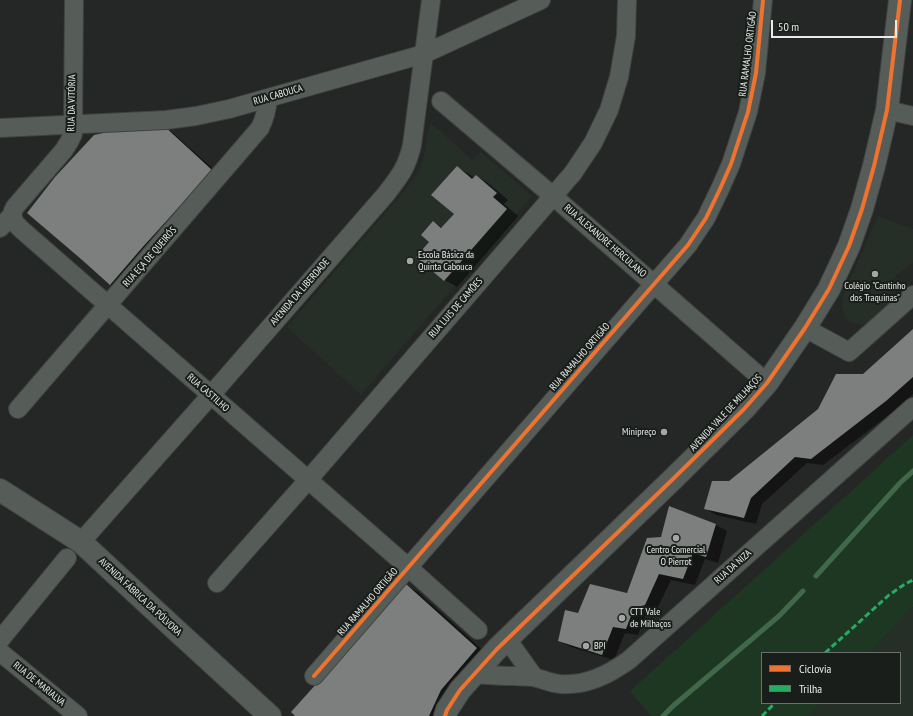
<!DOCTYPE html>
<html>
<head>
<meta charset="utf-8">
<style>
	body { margin:0 }
	#map { position:relative; width:913px; height:716px; overflow:hidden; background:#242725; font-family:"PT Sans Narrow",sans-serif }
	canvas { display:block }
	.legend { position:absolute; left:761px; top:652px; width:140px; height:52px; box-sizing:border-box; background:#191e1a; border:1px solid #6c706d; margin:0; padding:5px 7px; list-style:none; font-size:12px; color:#e8ece9 }
	.legend li { display:flex; align-items:center; gap:8px; height:20px }
	.legend b { width:20px; border:1px solid #6c706d }
	.scale { position:absolute; left:771px; top:20px; width:126px; height:18px; box-sizing:border-box; border:2px solid #e8ece9; border-top:0; padding-left:5px; font-size:12px; line-height:14px; white-space:nowrap; color:#e8ece9; -webkit-text-stroke:3px #191e1a; paint-order:stroke }
</style>
</head>
<body>
<div id="map">
<canvas width="913" height="716"></canvas>
<ul class="legend">
<li><b style="height:5px;background:#ef722f"></b>Ciclovia</li>
<li><b style="height:5px;background:#26ab63"></b>Trilha</li>
</ul>
<div class="scale">50 m</div>
</div>
<script>
const context = document.querySelector('canvas').getContext('2d');
context.lineJoin = 'round';
function paint(path, color) {
  context.fillStyle = color;
  context.fill(path, 'evenodd');
}
function trace(path, color, width, dash) {
  context.strokeStyle = color;
  context.lineWidth = width;
  context.lineCap = dash ? 'butt' : 'round';
  context.setLineDash(dash || []);
  context.stroke(path);
}
function drawText(font, color, halo, rows, align = 'center') {
  context.font = font + ' "PT Sans Narrow",sans-serif';
  context.lineWidth = 4;
  context.setLineDash([]);
  context.textBaseline = 'middle';
  context.strokeStyle = halo;
  context.fillStyle = color;
  for (const [text, x, y, turn = 0] of rows) {
    context.save();
    context.translate(x, y);
    context.rotate((+turn || 0) * Math.PI / 180);
    context.textAlign = isNaN(turn) ? turn : align;
    if (halo) context.strokeText(text, 0, 0);
    context.fillText(text, 0, 0);
    context.restore();
  }
}
const built = new Path2D(`
	M430 122 472 160 481 152 532 196 361 395 287 327 409 185 419 171 424 155Z
	M878 216 913 229V262L883 287 894 300 873 320 866 324H860L852 323 846 317 842 308V301L843 295 861 255Z
	M913 607V716H808L821 703H900V653H869Z`);
const green = new Path2D(`
	M913 435V607L869 653H762V703H821L808 716H651L630 691Z`);
const shadow = new Path2D(`
	M163 126 172 132 220 175 119 290 110 284Z
	M457 167 469 174 474 178 476 176 488 183 508 200 504 204 518 216 457 287 445 280 418 257 431 242 434 222 443 228 455 214Z
	M913 330V394L898 408 823 465 807 463 762 504 756 524 716 515 705 508 730 482 863 375Z
	M716 525 727 531 718 563 705 559 695 585 671 580 656 611 646 614 638 635 625 633 614 660 571 647 559 641 579 614 628 594 662 538Z
	M406 585 418 592 488 655 443 716H297Z`);
const stream = new Path2D(`
	M816 576 900 483 913 471
	M663 716 673 706 779 616 803 591`);
const building = new Path2D(`
	M163 125 212 170 189 196 141 249 110 285 81 259 27 213 55 177 94 135 117 130Z
	M457 166 472 179 476 175 497 193 493 197 507 209 444 281 416 257 429 242 421 235 433 221 441 228 454 214 431 195Z
	M913 329V377L886 401 811 459 795 457 751 498 744 518 704 509 712 481H729L818 409 836 374H863Z
	M669 506 716 524 706 557 693 553 683 579 659 574 645 605 634 608 626 629 613 627 602 655 558 641 565 610 578 613 590 584 627 593 647 538 661 537Z
	M406 584 477 648 441 690 429 716H295L291 712Z`);
const minor = new Path2D(`
	M441 101 553 196 767 383
	M887 110 913 116
	M0 128 166 120 196 116 229 109 424 54 541 0
	M12 215 15 223 22 230 408 567 478 630
	M0 228 12 215 13 211 15 207 64 150 69 142 73 134 74 0
	M805 328 849 352 913 295
	M18 409 260 128C265 118 267 110 268 98
	M81 542 211 395 386 194C400 176 407 167 412 145L431 0
	M217 583 308 480 573 173 593 143 609 110 619 77 626 36 627 0
	M507 639 534 677
	M0 640 67 558
	M0 652 78 716
	M474 674C488 675 501 676 515 676 521 677 527 676 533 677 542 679 551 683 560 684 586 686 608 675 629 660L913 407
	M314 676 688 245 706 218 720 189 731 164 748 112 756 73 763 0`);
const tertiary = new Path2D(`
	M0 490 81 542 176 630 270 716
	M445 716 447 710 460 690 497 649 674 478 744 409 767 383 805 328 829 289 849 246 862 209 874 166 887 110 900 0`);
const quiet = new Path2D(`
	M825 653 889 595 905 584 913 580
	M762 716 775 703`);
const cycleway = new Path2D(`
	M314 676 688 245 706 218 720 189 731 164 748 112 756 73 763 0
	M445 716 447 710 460 690 497 649 674 478 744 409 767 383 805 328 829 289 849 246 862 209 874 166 887 110 900 0`);
const markers = [
	[410,261,4,"#a3a7a4"],
	[875,274,4,"#a3a7a4"],
	[664,432,4,"#a3a7a4"],
	[676,538,4,"#a3a7a4"],
	[622,618,4,"#a3a7a4"],
	[586,646,4,"#a3a7a4"]
];
const streetNames = [
	["RUA RAMALHO ORTIGÃO",748,54,-83],
	["RUA CABOUCA",278,95,-16],
	["RUA DA VITÓRIA",72,103,-89],
	["RUA ALEXANDRE HERCULANO",605,241,41],
	["RUA EÇA DE QUEIRÓS",150,257,-49],
	["AVENIDA DA LIBERDADE",300,292,-49],
	["RUA LUIS DE CAMÕES",456,308,-49],
	["RUA RAMALHO ORTIGÃO",580,357,-49],
	["RUA CASTILHO",208,393,41],
	["AVENIDA VALE DE MILHAÇOS",726,413,-47],
	["RUA DA NIZA",733,567,-42],
	["AVENIDA FÁBRICA DA PÓLVORA",140,597,43],
	["RUA RAMALHO ORTIGÃO",368,602,-49],
	["RUA DE MARIALVA",39,684,39]
];
const poiNames = [
	["Escola Básica da",418,255],
	["Quinta Cabouca",418,267],
	["Colégio \"Cantinho",875,286,"center"],
	["dos Traquinas\"",875,298,"center"],
	["Minipreço",656,432,"right"],
	["Centro Comercial",676,550,"center"],
	["O Pierrot",676,562,"center"],
	["CTT Vale",630,612],
	["de Milhaços",630,624],
	["BPI",594,646]
];
paint(built, '#252e27');
paint(green, '#1d3723');
paint(shadow, '#0007');
trace(stream, '#406949', 5);
paint(building, '#7c7f7d');
trace(minor, '#404240', 20);
trace(tertiary, '#404240', 24);
trace(minor, '#565d58', 18);
trace(tertiary, '#565d58', 22);
trace(quiet, '#26ab63', 3, [6, 3]);
trace(cycleway, '#ef722f', 4);
for (const [x, y, r, color] of markers) {
  const dot = new Path2D();
  dot.arc(x, y, r, 0, 2 * Math.PI);
  context.fillStyle = color;
  context.fill(dot);
  trace(dot, '#191e1a', 1.5);
}
drawText('10px', '#e8ece9', '#191e1a', streetNames);
drawText('10px', '#e8ece9', '#191e1a', poiNames, 'left');
</script>
</body>
</html>
